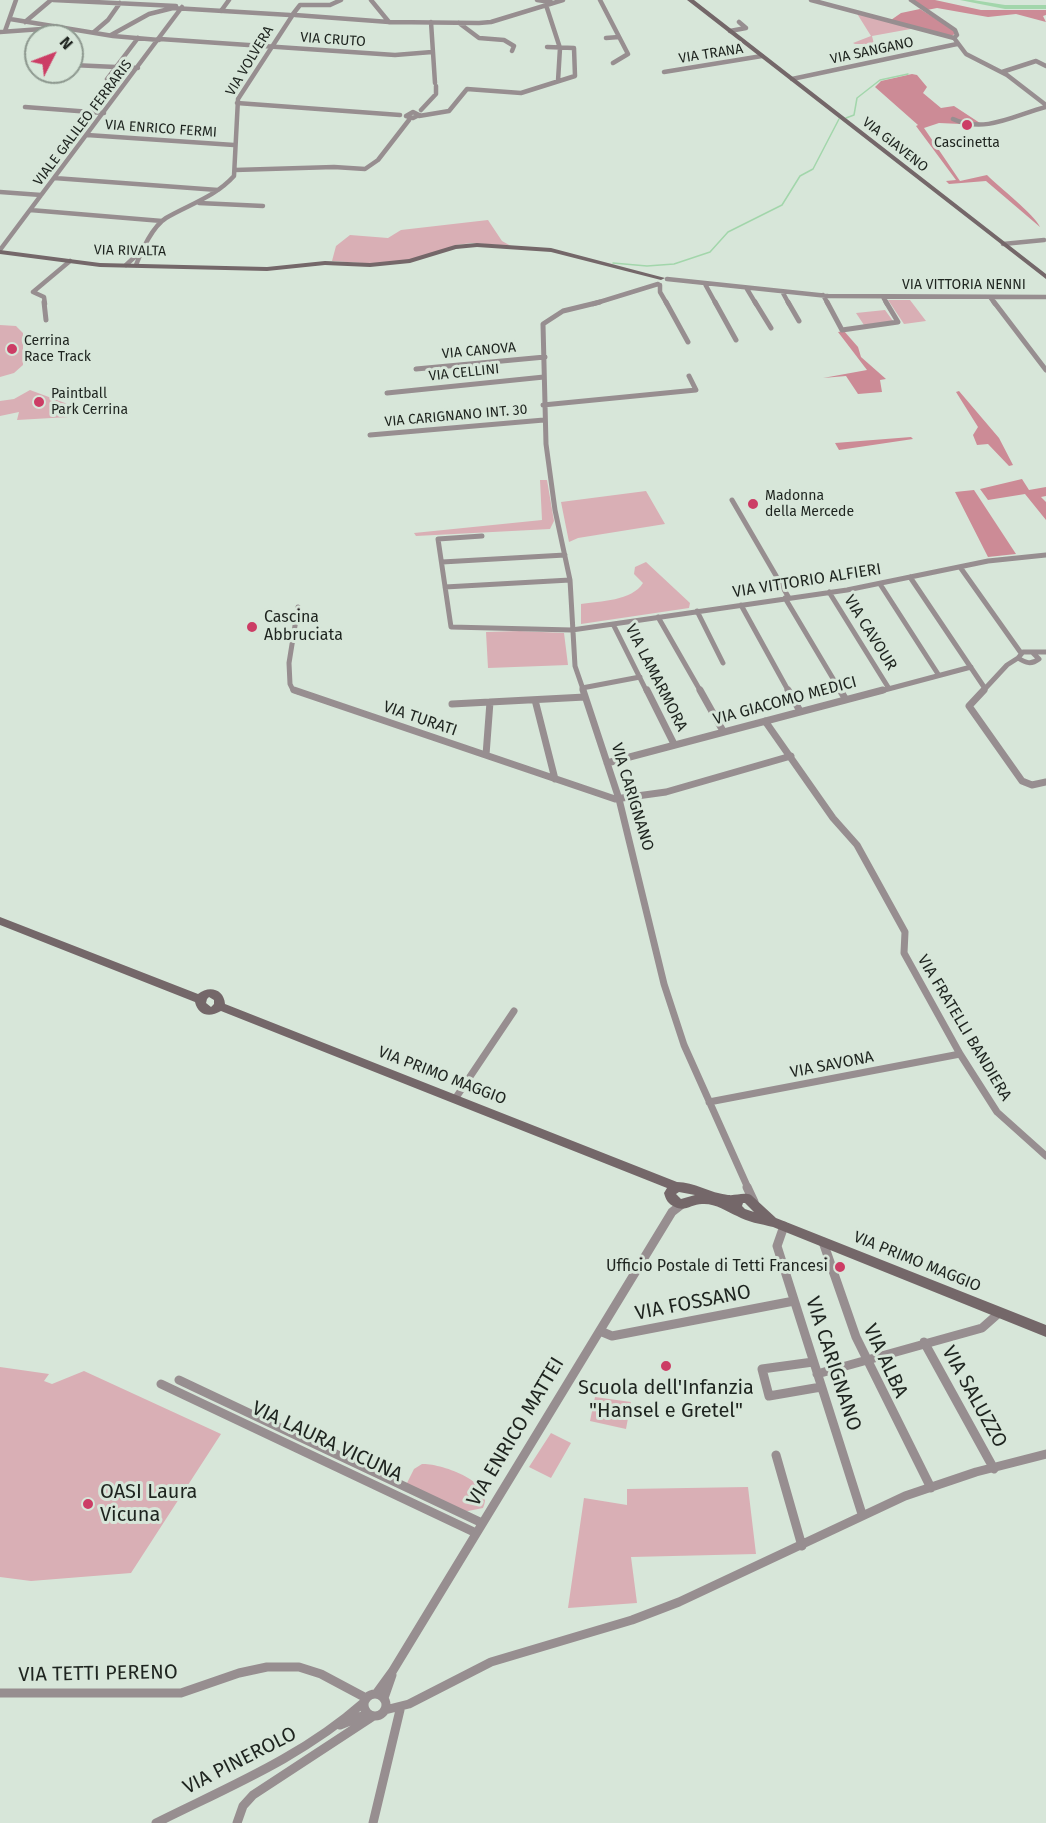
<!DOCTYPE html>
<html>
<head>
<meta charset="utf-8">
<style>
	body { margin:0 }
	#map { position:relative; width:1046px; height:1823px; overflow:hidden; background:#d7e6d9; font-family:"Fira Sans",sans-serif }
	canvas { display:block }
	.north { position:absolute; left:24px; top:24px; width:60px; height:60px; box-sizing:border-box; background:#d7e6d9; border:2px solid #8d988f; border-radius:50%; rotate:48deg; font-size:16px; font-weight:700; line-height:24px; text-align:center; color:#1e241f }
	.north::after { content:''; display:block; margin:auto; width:21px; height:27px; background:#cc3d65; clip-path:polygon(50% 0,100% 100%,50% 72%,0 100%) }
</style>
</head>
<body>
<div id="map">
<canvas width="1046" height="1823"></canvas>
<div class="north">N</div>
</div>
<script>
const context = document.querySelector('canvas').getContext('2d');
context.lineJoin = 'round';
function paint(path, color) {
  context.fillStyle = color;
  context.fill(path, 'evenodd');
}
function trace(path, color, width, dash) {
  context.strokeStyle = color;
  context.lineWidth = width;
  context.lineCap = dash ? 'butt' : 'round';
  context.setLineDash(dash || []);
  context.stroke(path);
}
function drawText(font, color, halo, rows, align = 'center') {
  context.font = font + ' "Fira Sans",sans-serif';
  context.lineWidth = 6;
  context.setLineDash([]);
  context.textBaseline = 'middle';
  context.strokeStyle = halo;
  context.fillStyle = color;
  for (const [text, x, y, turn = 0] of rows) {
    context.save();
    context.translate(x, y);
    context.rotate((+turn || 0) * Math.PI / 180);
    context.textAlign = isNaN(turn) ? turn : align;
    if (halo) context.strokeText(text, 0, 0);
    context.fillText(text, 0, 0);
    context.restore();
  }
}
const green = new Path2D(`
	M856 12 916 28 872 36 874 44H855L853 43 871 36Z
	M488 220 502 241 511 246 472 243 456 245 422 258 377 264 332 261 336 246 350 235 388 238 401 230Z
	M888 300H910L926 321 904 324Z
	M885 310 893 321 864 325 856 313Z
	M0 325 16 326 23 333V365L14 373 0 377Z
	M30 390 73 406 69 417 17 420 19 412 0 416V401L14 399Z
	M540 480H547L554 521 550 529 416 536 414 533 542 520Z
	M646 491 665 524 578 538 569 542 561 502Z
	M646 562 690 603 689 608 581 624V604C600 601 632 601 643 583L634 574 635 567Z
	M519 631 564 633 568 665 488 668 486 632Z
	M0 1367 49 1374 44 1381 52 1384 84 1371 221 1434 131 1573 31 1581 0 1577Z
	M595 1397 631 1402 626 1429 590 1421Z
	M551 1433 571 1443 551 1478 529 1467Z
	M422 1464C440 1463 497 1482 483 1508L463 1512 406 1485 414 1469Z
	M748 1487 756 1554 631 1557 637 1603 568 1608 584 1498 627 1505V1489Z`);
const forest = new Path2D(`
	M913 0H935L981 10H1046V15L1043 16 1046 22 1016 14 988 17 937 8 927 10Z
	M920 9 954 30 955 34 951 36 891 20 901 13Z
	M912 74 917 75 927 87 923 93 941 108 954 106 983 125 939 123 924 128 960 181 987 175C999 187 1035 215 1040 227L986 181 949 184 946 181 956 180 916 126 918 125 875 87 881 81Z
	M844 331 858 347 861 357 886 379 880 380 882 392 858 394 846 376 823 378 867 370 838 332Z
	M959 391 999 438 1013 465 1009 466 988 444 977 445 973 435 978 427 956 392Z
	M911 437 913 439 839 450 835 443Z
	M1022 479 1029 490 1046 487V496L1041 497 1046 502V520L1025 494 988 500 980 489Z
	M974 490 1016 554 988 557 955 492Z`);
const stream = new Path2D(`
	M846 118 854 115 857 98 880 80 908 74
	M613 263 647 266 674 264 710 252 728 232 782 205 800 176 813 169 839 119`);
const river = new Path2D(`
	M960 0H973L1005 5H1046V9H1005Z`);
const streetFar3 = new Path2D(`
	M53 0 176 6
	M371 0 389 22
	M537 0 551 2
	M600 0 628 54 613 63
	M811 0 954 38
	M911 0 955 30 957 35 954 38 966 54 1007 75 1046 105
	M546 5 560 48 558 81
	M221 11 229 0
	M293 14 300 5H330L341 0
	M295 15 389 22 479 23 491 22 563 0
	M10 19 113 36 159 40
	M25 22 51 0
	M431 22 435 83
	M459 23 479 38 504 40 514 46 512 51
	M5 31 16 0
	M730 31 746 28 739 22
	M0 32 42 29 49 26
	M94 32 108 20 120 3
	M111 35 149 14 173 8 290 15
	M606 38 619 37
	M160 39 395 55 432 52
	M72 65 138 68
	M664 72 762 56
	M1002 72 1036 61 1046 66
	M107 79 138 38
	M792 79 957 44
	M237 103 400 115
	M25 107 104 113
	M421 110 436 94V86
	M413 112 419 115 413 118 406 116Z
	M419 116 449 111 467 89 521 93 575 76 574 48 547 47
	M953 119C985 134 1015 115 1046 107
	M87 135 234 145
	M235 170 334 167 365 169 378 160 409 120
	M54 178 218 190
	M0 192 41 195
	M199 203 263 206
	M30 210 162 221
	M1003 244 1044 240
	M0 250 182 7
	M126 265 139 253
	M136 265C141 251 153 226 166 218 190 204 215 197 234 176L238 99 292 16
	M667 279 828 296 1046 297
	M705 284 716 304
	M660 285V292L667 304
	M747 289 756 304
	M783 293 789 304
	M823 295 828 304
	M883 297 887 304
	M990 297 995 304
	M45 304 44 297 33 292 70 261
	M593 304 658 284`);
const streetFar2 = new Path2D(`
	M44 302 46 320
	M666 302 688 342
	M715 302 736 340
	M755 302 771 328
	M788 302 799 321
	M827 302 842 330 898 322 886 302
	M994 302 1046 370
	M416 369 545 357
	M387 393 544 377
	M543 405 696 390 689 376
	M370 435 544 420
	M732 500 789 598
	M482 536 438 539 451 627 572 630 847 590 988 561 1046 555
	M442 562 565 555
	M960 567 1021 653
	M910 577 984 687
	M880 584 938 674
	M445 587 570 580
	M829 592 888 687
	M785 598 841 692
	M741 605 789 692
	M298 607 289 663 290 684 293 690 298 692
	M697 611 723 663
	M658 617 701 692
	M613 624 647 692
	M1033 653 1039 659C1031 665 1026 663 1018 658L1023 652H1046
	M582 688 640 677
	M584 692 575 666 570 580 555 510 546 444 543 324 563 311 600 302
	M877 692 971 667
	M982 692 1007 665 1018 658`);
const streetFar1 = new Path2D(`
	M294 690 615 799 666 792 791 756
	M583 690 619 799 664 984 684 1045 748 1188
	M647 690 674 744
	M700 690 723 731
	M788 690 800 711
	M840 690 845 698
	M984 690 969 706 1022 781 1032 785 1046 782
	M535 700 555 779
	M452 704 585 697
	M765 721 833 818 857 845 905 932 904 953 960 1054 997 1112 1046 1156
	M486 755 490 702
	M607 763 883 690
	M455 1099 514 1011
	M709 1102 960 1054`);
const street = new Path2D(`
	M747 1187 754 1202
	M784 1226 777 1246 862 1514
	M823 1242 856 1337 931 1488
	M600 1331 612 1336 794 1301
	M924 1342 994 1469
	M813 1362 762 1369 769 1396 821 1387
	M817 1374 982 1328 999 1313
	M179 1380 482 1523
	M161 1384 476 1533
	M776 1455 802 1546
	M0 1693H181L239 1673 267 1667H299L321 1674 366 1698
	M364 1705a11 11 0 1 1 22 0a11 11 0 1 1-22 0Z
	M376 1694 392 1672 672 1212 681 1205
	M384 1698 392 1675
	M385 1710 409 1704 491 1662 632 1620 679 1602 905 1496 976 1472 1046 1454
	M340 1725 367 1714
	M156 1823C228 1787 302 1757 363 1703
	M237 1823 243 1806 253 1795 372 1717
	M373 1823 400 1710`);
const secondary = new Path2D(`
	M687 0H694L1046 274V279Z
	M477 243 551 248 665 278 661 280 551 252 477 247 456 249 410 263 370 267 325 265 267 271 100 267 0 254V250L100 263 267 267 325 261 370 263 409 259 455 245Z
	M0 917 198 994C209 985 224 989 225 1004L677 1182C694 1182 710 1193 728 1195 736 1196 743 1192 751 1195L776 1218 1046 1325V1337L773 1227C761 1224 747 1222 737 1216 726 1211 715 1203 702 1204 692 1204 685 1212 675 1207 668 1204 666 1200 664 1193L667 1188 221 1011C209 1018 198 1015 195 1002L0 925ZM209 997 214 1000V1004L211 1007 206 1003 207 999ZM679 1192 695 1195 681 1199 676 1194ZM743 1203H745L754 1212 745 1209 742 1206Z`);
const markers = [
	[967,125,6,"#cc3d65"],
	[12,349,6,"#cc3d65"],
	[39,402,6,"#cc3d65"],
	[753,504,6,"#cc3d65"],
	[252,627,6,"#cc3d65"],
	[840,1267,6,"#cc3d65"],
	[666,1366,6,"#cc3d65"],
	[88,1504,6,"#cc3d65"]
];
const farStreetnames = [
	["VIA CRUTO",333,40,4],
	["VIA SANGANO",872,51,-12],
	["VIA TRANA",711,54,-9],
	["VIA VOLVERA",250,61,-59],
	["VIALE GALILEO FERRARIS",83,123,-53],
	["VIA ENRICO FERMI",161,129,4],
	["VIA GIAVENO",895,145,38],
	["VIA RIVALTA",130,251,1],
	["VIA VITTORIA NENNI",964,285],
	["VIA CANOVA",479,351,-5],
	["VIA CELLINI",464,373,-6],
	["VIA CARIGNANO INT. 30",456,416,-5]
];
const farPoinames = [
	["Cascinetta",967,143,"center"],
	["Cerrina",24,341],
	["Race Track",24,357],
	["Paintball",51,394],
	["Park Cerrina",51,410],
	["Madonna",765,496],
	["della Mercede",765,512]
];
const streetNames = [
	["VIA VITTORIO ALFIERI",807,581,-9],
	["VIA CAVOUR",870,633,58],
	["VIA LAMARMORA",656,678,63],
	["VIA GIACOMO MEDICI",785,701,-15],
	["VIA TURATI",420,719,19],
	["VIA CARIGNANO",632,797,73],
	["VIA FRATELLI BANDIERA",964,1028,59],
	["VIA SAVONA",832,1065,-11],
	["VIA PRIMO MAGGIO",442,1076,21],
	["VIA PRIMO MAGGIO",917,1262,22]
];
const poiNames = [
	["Cascina",264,618],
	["Abbruciata",264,636],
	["Ufficio Postale di Tetti Francesi",828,1267,"right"]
];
const nearStreetnames = [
	["VIA FOSSANO",693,1303,-11],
	["VIA ALBA",885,1361,65],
	["VIA CARIGNANO",833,1364,72],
	["VIA SALUZZO",974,1397,61],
	["VIA ENRICO MATTEI",516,1432,-59],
	["VIA LAURA VICUNA",327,1442,25],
	["VIA TETTI PERENO",98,1674,-1],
	["VIA PINEROLO",240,1761,-27]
];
const nearPoinames = [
	["Scuola dell'Infanzia",666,1388],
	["\"Hansel e Gretel\"",666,1411],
	["OASI Laura",100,1492,"left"],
	["Vicuna",100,1515,"left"]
];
paint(green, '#d9afb5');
paint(forest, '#cc8b96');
trace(stream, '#a2d6ab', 1.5);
paint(river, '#a2d6ab');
trace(streetFar3, '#978e90', 4.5);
trace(streetFar2, '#978e90', 5);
trace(streetFar1, '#978e90', 7);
trace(street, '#978e90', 9);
paint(secondary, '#746769');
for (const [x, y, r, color] of markers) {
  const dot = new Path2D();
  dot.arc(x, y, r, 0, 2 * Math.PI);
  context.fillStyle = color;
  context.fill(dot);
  trace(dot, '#d7e6d9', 2);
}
drawText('14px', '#1e241f', '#d7e6d9', farStreetnames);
drawText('14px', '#1e241f', '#d7e6d9', farPoinames, 'left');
drawText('16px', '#1e241f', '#d7e6d9', streetNames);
drawText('16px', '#1e241f', '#d7e6d9', poiNames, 'left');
drawText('20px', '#1e241f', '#d7e6d9', nearStreetnames);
drawText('20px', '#1e241f', '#d7e6d9', nearPoinames);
</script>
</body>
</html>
